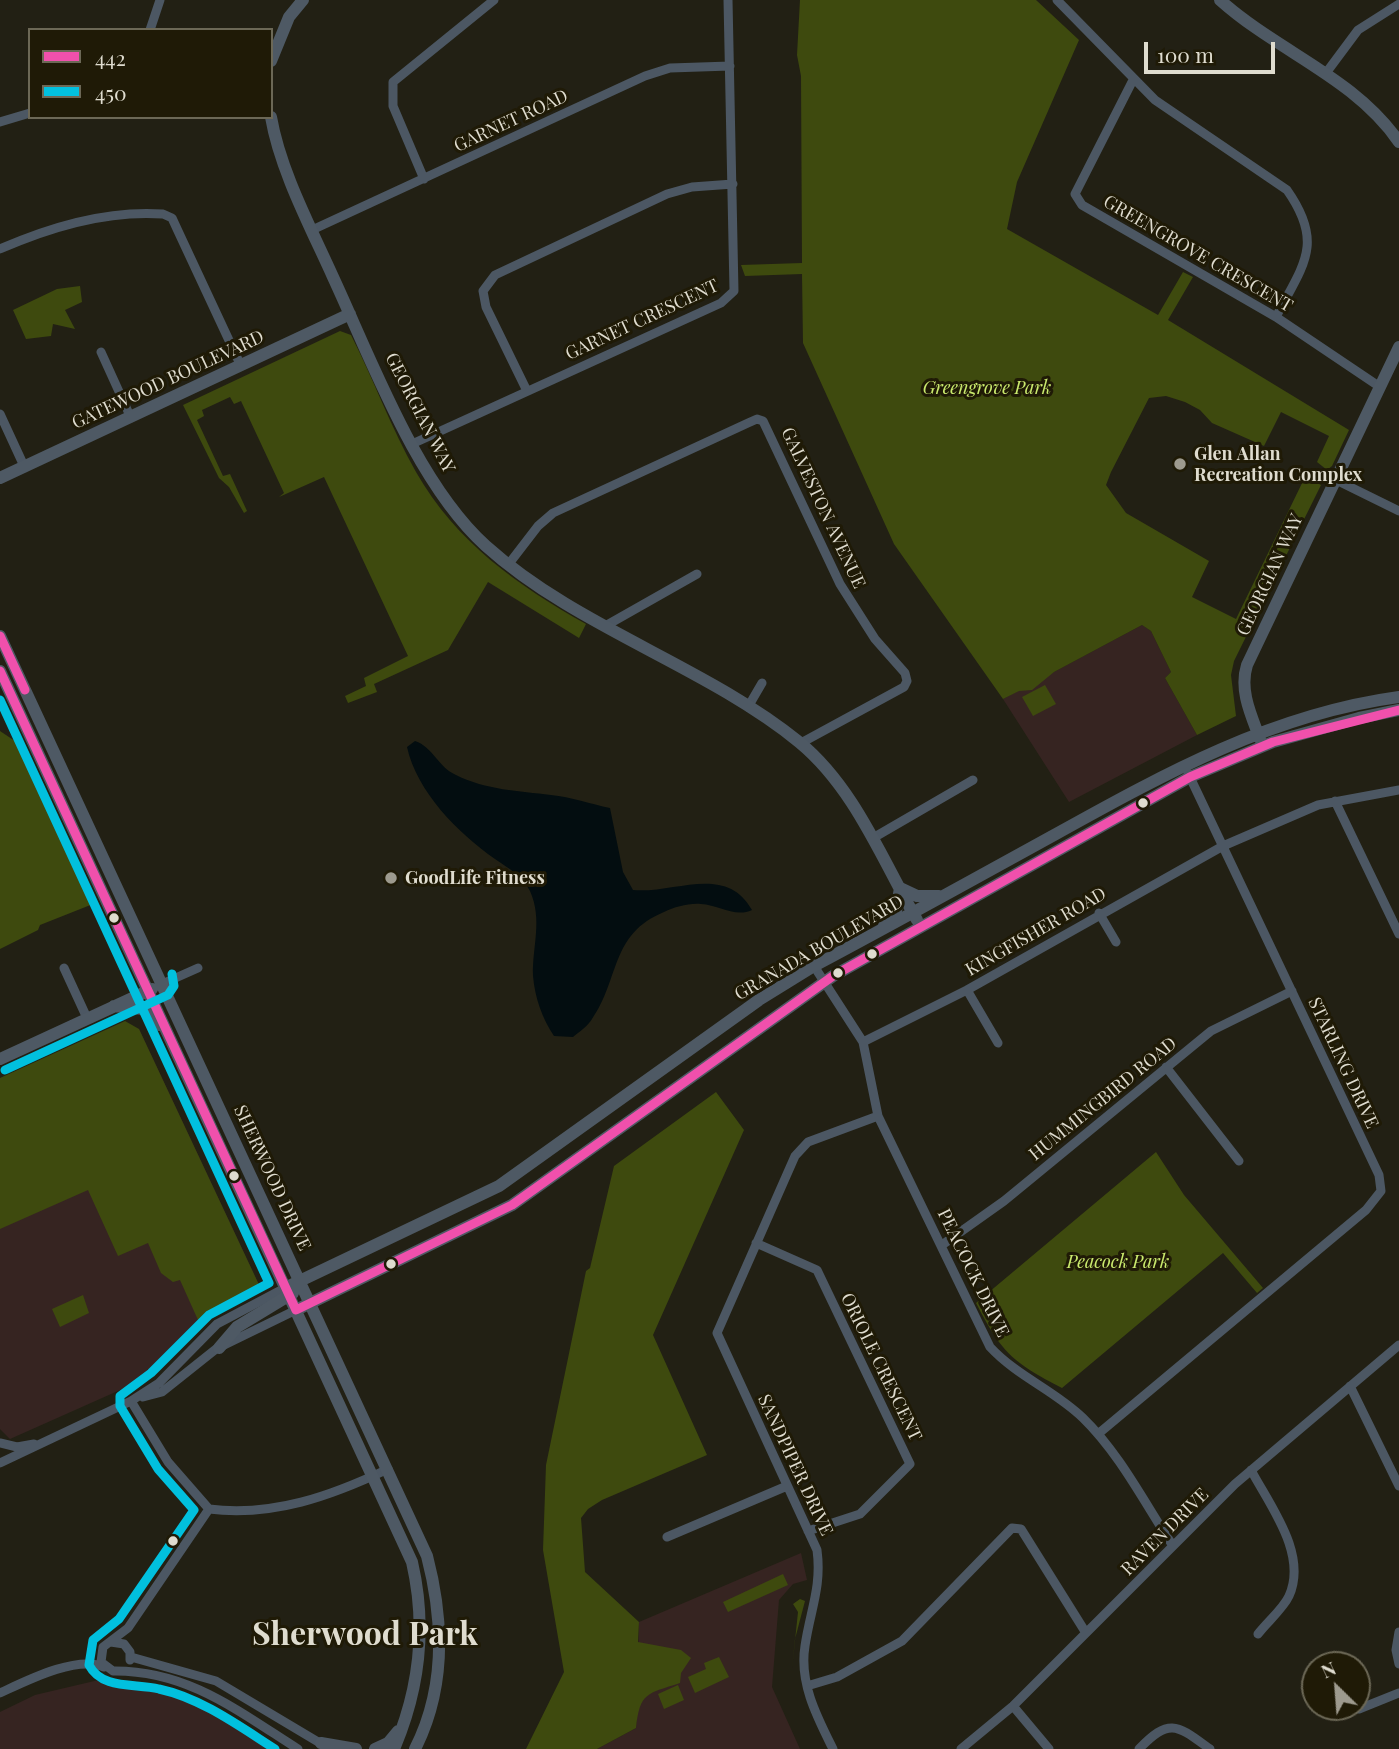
<!DOCTYPE html>
<html>
<head>
<meta charset="utf-8">
<style>
	body { margin:0 }
	#map { position:relative; width:1399px; height:1749px; overflow:hidden; background:#222014; font-family:"Playfair Display",serif }
	canvas { display:block }
	.legend { position:absolute; left:28px; top:28px; width:245px; height:91px; box-sizing:border-box; background:#1f1a06; border:2px solid #6c6856; margin:0; padding:9px 12px; list-style:none; font-size:21px; color:#dfdccf }
	.legend li { display:flex; align-items:center; gap:14px; height:35px }
	.legend b { width:35px; border:2px solid #6c6856 }
	.north { position:absolute; left:1301px; top:1651px; width:70px; height:70px; box-sizing:border-box; background:#1f1a06; border:2px solid #6c6856; border-radius:50%; rotate:335deg; font-size:19px; font-weight:700; line-height:28px; text-align:center; color:#dfdccf }
	.north::after { content:''; display:block; margin:auto; width:24px; height:32px; background:#9d9a8e; clip-path:polygon(50% 0,100% 100%,50% 72%,0 100%) }
	.scale { position:absolute; left:1144px; top:42px; width:131px; height:32px; box-sizing:border-box; border:4px solid #dfdccf; border-top:0; padding-left:9px; font-size:21px; line-height:24px; white-space:nowrap; color:#dfdccf; -webkit-text-stroke:5px #1f1a06; paint-order:stroke }
</style>
</head>
<body>
<div id="map">
<canvas width="1399" height="1749"></canvas>
<ul class="legend">
<li><b style="height:9px;background:#f050ac"></b>442</li>
<li><b style="height:9px;background:#01c0de"></b>450</li>
</ul>
<div class="north">N</div>
<div class="scale">100 m</div>
</div>
<script>
const context = document.querySelector('canvas').getContext('2d');
context.lineJoin = 'round';
function paint(path, color) {
  context.fillStyle = color;
  context.fill(path, 'evenodd');
}
function trace(path, color, width, dash) {
  context.strokeStyle = color;
  context.lineWidth = width;
  context.lineCap = dash ? 'butt' : 'round';
  context.setLineDash(dash || []);
  context.stroke(path);
}
function drawText(font, color, halo, rows, align = 'center') {
  context.font = font + ' "Playfair Display",serif';
  context.lineWidth = 6;
  context.setLineDash([]);
  context.textBaseline = 'middle';
  context.strokeStyle = halo;
  context.fillStyle = color;
  for (const [text, x, y, turn = 0] of rows) {
    context.save();
    context.translate(x, y);
    context.rotate((+turn || 0) * Math.PI / 180);
    context.textAlign = isNaN(turn) ? turn : align;
    if (halo) context.strokeText(text, 0, 0);
    context.fillText(text, 0, 0);
    context.restore();
  }
}
const education = new Path2D(`
	M1142 625 1151 631 1171 672 1165 678 1197 735 1069 802 1003 699Z
	M139 1029 261 1289 224 1306 156 1374 10 1439 0 1429V1078Z
	M801 1553 807 1580 793 1584 779 1600 772 1687 800 1749H597L636 1728 639 1622Z
	M103 1679 123 1686 141 1683 173 1690 275 1749H0V1712L35 1695Z`);
const green = new Path2D(`
	M800 0H1036L1079 40 1017 182 1007 229 1158 315 1183 272 1193 277 1168 320 1349 430 1332 466 1327 470 1317 462 1329 436 1281 412 1264 446 1212 423 1200 410 1185 402 1166 396 1149 398 1111 472 1106 485 1126 513 1209 561 1192 597 1236 619 1305 477 1321 485 1234 661 1231 675 1236 716 1197 735 1165 678 1171 672 1151 631 1142 625 1054 672 1032 690 1019 691 1003 699 894 544 803 343 802 274 745 276 741 265 802 263 801 76 797 55Z
	M80 286 82 302 65 310 75 329 53 324 51 336 26 339 13 310 57 289Z
	M340 331 351 335C374 380 391 428 416 472 456 542 517 585 586 624L579 638 488 582 448 650 374 684 377 692 348 703 345 696 366 686 364 678 408 656 324 477 279 497 284 493 241 401 234 404 230 397 202 410 204 416 197 420 223 476 230 474 247 511 244 513 229 487 219 478 183 405Z
	M1045 685 1056 704 1033 716 1022 697Z
	M0 731 21 745 93 904 40 925 38 930 0 949Z
	M125 1021 139 1029 261 1289 224 1306 204 1324 198 1320 180 1280 173 1282 161 1273 148 1243 118 1256 88 1190 0 1229V1078Z
	M716 1092 744 1130 653 1335 707 1455 602 1500 588 1509 581 1518 585 1572 639 1622 638 1642 681 1650 691 1658 681 1673 680 1683C647 1694 640 1692 636 1728L597 1749H526L564 1672 543 1550 546 1465 586 1271 590 1268 614 1166Z
	M1156 1152 1184 1195 1263 1288 1257 1293 1223 1253 1062 1388C1012 1362 1002 1353 976 1303Z
	M83 1295 89 1313 60 1327 52 1309Z
	M783 1574 788 1585 728 1612 723 1602Z
	M800 1599 805 1601 795 1639 792 1669 798 1612 793 1604Z
	M719 1657 729 1677 695 1693 688 1677 706 1669 704 1663Z
	M678 1685 684 1700 664 1709 658 1694Z`);
const water = new Path2D(`
	M415 741C433 747 438 767 456 775 486 790 519 791 551 795 571 797 591 804 610 808L623 872 633 890C674 894 726 863 752 910 735 918 719 905 701 904 688 903 675 907 664 912 610 934 620 979 592 1019 588 1026 579 1032 573 1037L554 1036C542 1018 535 998 533 976 532 947 543 920 530 891 522 875 509 869 495 859 458 833 417 792 407 747Z`);
const street = new Path2D(`
	M1057 0 1155 100 1287 190C1325 244 1303 265 1276 317
	M150 30 160 0
	M1326 73 1358 30 1399 4
	M1133 80 1075 194 1082 205 1276 317 1380 387
	M0 122 30 113
	M424 179 393 106V82L494 0
	M312 230 645 76 670 68 730 66
	M0 249C50 227 108 210 163 214L172 218 178 231 241 366
	M101 352 131 418
	M527 391 486 307 483 291 495 275 667 194 692 187 733 184
	M0 414 24 466
	M412 444 721 303 734 291 728 0
	M1334 479 1399 511
	M508 565 538 526 553 513 748 423 757 419 763 421 840 584 875 639 905 673 907 681 904 687 801 743
	M607 625 697 574
	M748 707 762 683
	M1335 801 1399 934
	M873 838 973 780
	M1099 913 1116 942
	M814 966 863 1042 878 1116 990 1347C1018 1377 1054 1390 1083 1418 1120 1454 1145 1504 1173 1546
	M64 968 87 1018
	M162 984 198 968
	M967 990 998 1043
	M863 1042 967 990 1223 846 1318 805 1399 790
	M1166 1067 1239 1161
	M756 1243 817 1270 910 1464 860 1514 808 1531
	M942 1245 1004 1201 1211 1031 1292 991
	M1350 1386 1399 1486
	M143 1397 162 1392 216 1349 296 1310
	M131 1401 168 1462 209 1509C273 1517 331 1496 388 1469
	M1098 1434 1366 1210 1381 1191 1379 1175 1188 773
	M0 1443 17 1447 34 1444
	M0 1463 131 1401 159 1383 217 1324 285 1288
	M1251 1470C1270 1506 1308 1554 1289 1596 1283 1609 1267 1622 1258 1634
	M209 1509 128 1628 103 1647 101 1662 113 1671C187 1670 238 1711 298 1749
	M667 1537 787 1486
	M1399 1632 1396 1650 1399 1664
	M111 1642 124 1644 130 1652V1660
	M131 1657 216 1681 325 1746
	M807 1686 837 1677 902 1641 1012 1528 1021 1529 1086 1633
	M0 1693C26 1681 76 1655 104 1667
	M1013 1706 1049 1749
	M1359 1709 1399 1693
	M833 1749C817 1717 799 1683 805 1646 810 1611 822 1587 817 1550L717 1333 795 1156 808 1142 878 1116
	M961 1749 1013 1706 1235 1484 1399 1345
	M1139 1749C1170 1717 1177 1725 1210 1749`);
const secondary = new Path2D(`
	M1220 0C1278 52 1354 77 1399 142
	M271 61 289 17 303 0
	M271 117C280 170 311 228 333 277 372 361 417 484 486 546 577 628 704 665 799 742 855 788 882 860 917 920
	M0 478 350 314
	M0 636 427 1556C444 1621 446 1688 415 1749
	M0 671 412 1562C427 1627 420 1688 394 1749
	M1260 739C1251 715 1239 690 1247 665L1399 347
	M900 888 917 896H939
	M884 925 896 911 900 888
	M114 1006 143 1009 159 1025
	M0 1059 152 989
	M285 1288 499 1186 759 1000 814 966C895 923 976 878 1056 834 1166 773 1273 714 1399 697
	M296 1310 512 1205 833 976 1190 777 1273 742 1359 718 1399 710
	M219 1348 237 1327 293 1293
	M321 1743 356 1749
	M375 1749 388 1743 398 1731`);
const bus1 = new Path2D(`
	M0 636 25 690
	M0 671 296 1310 512 1205 833 976 1190 777 1273 742 1399 710`);
const bus2 = new Path2D(`
	M0 700 269 1283 209 1315 151 1373 120 1396V1406L158 1469 194 1510 119 1619 93 1640 89 1665C102 1690 135 1683 159 1689 201 1698 239 1726 275 1749
	M5 1070 168 995 174 986 172 974`);
const markers = [
	[1180,464,7,"#9d9a8e"],
	[1143,803,6,"#dfdccf"],
	[391,878,7,"#9d9a8e"],
	[114,918,6,"#dfdccf"],
	[872,954,6,"#dfdccf"],
	[838,973,6,"#dfdccf"],
	[234,1176,6,"#dfdccf"],
	[391,1264,6,"#dfdccf"],
	[173,1541,6,"#dfdccf"]
];
const streetNames = [
	["GARNET ROAD",511,121,-25],
	["GREENGROVE CRESCENT",1198,254,30],
	["GARNET CRESCENT",642,320,-25],
	["GATEWOOD BOULEVARD",168,380,-25],
	["GEORGIAN WAY",420,413,63],
	["GALVESTON AVENUE",823,508,65],
	["GEORGIAN WAY",1270,575,-65],
	["KINGFISHER ROAD",1036,932,-30],
	["GRANADA BOULEVARD",819,948,-30],
	["STARLING DRIVE",1343,1063,65],
	["HUMMINGBIRD ROAD",1103,1099,-39],
	["SHERWOOD DRIVE",272,1178,65],
	["PEACOCK DRIVE",973,1273,64],
	["ORIOLE CRESCENT",881,1367,64],
	["SANDPIPER DRIVE",795,1465,65],
	["RAVEN DRIVE",1165,1532,-45]
];
const parkNames = [
	["Greengrove Park",987,388],
	["Peacock Park",1118,1262]
];
const poiNames = [
	["Glen Allan",1194,454],
	["Recreation Complex",1194,475],
	["GoodLife Fitness",405,878]
];
const townNames = [
	["Sherwood Park",365,1635]
];
paint(education, '#362421');
paint(green, '#3e4a0e');
paint(water, '#030d10');
trace(street, '#4c5763', 9);
trace(secondary, '#4e5964', 12);
trace(bus1, '#f050ac', 9);
trace(bus2, '#01c0de', 9);
for (const [x, y, r, color] of markers) {
  const dot = new Path2D();
  dot.arc(x, y, r, 0, 2 * Math.PI);
  context.fillStyle = color;
  context.fill(dot);
  trace(dot, '#1f1a06', 2.5);
}
drawText('18px', '#dfdccf', '#1f1a06', streetNames);
drawText('italic 18px', '#cbeb6e', '#1f1a06', parkNames);
drawText('bold 18px', '#dfdccf', '#1f1a06', poiNames, 'left');
drawText('bold 32px', '#dfdccf', '#1f1a06', townNames);
</script>
</body>
</html>
